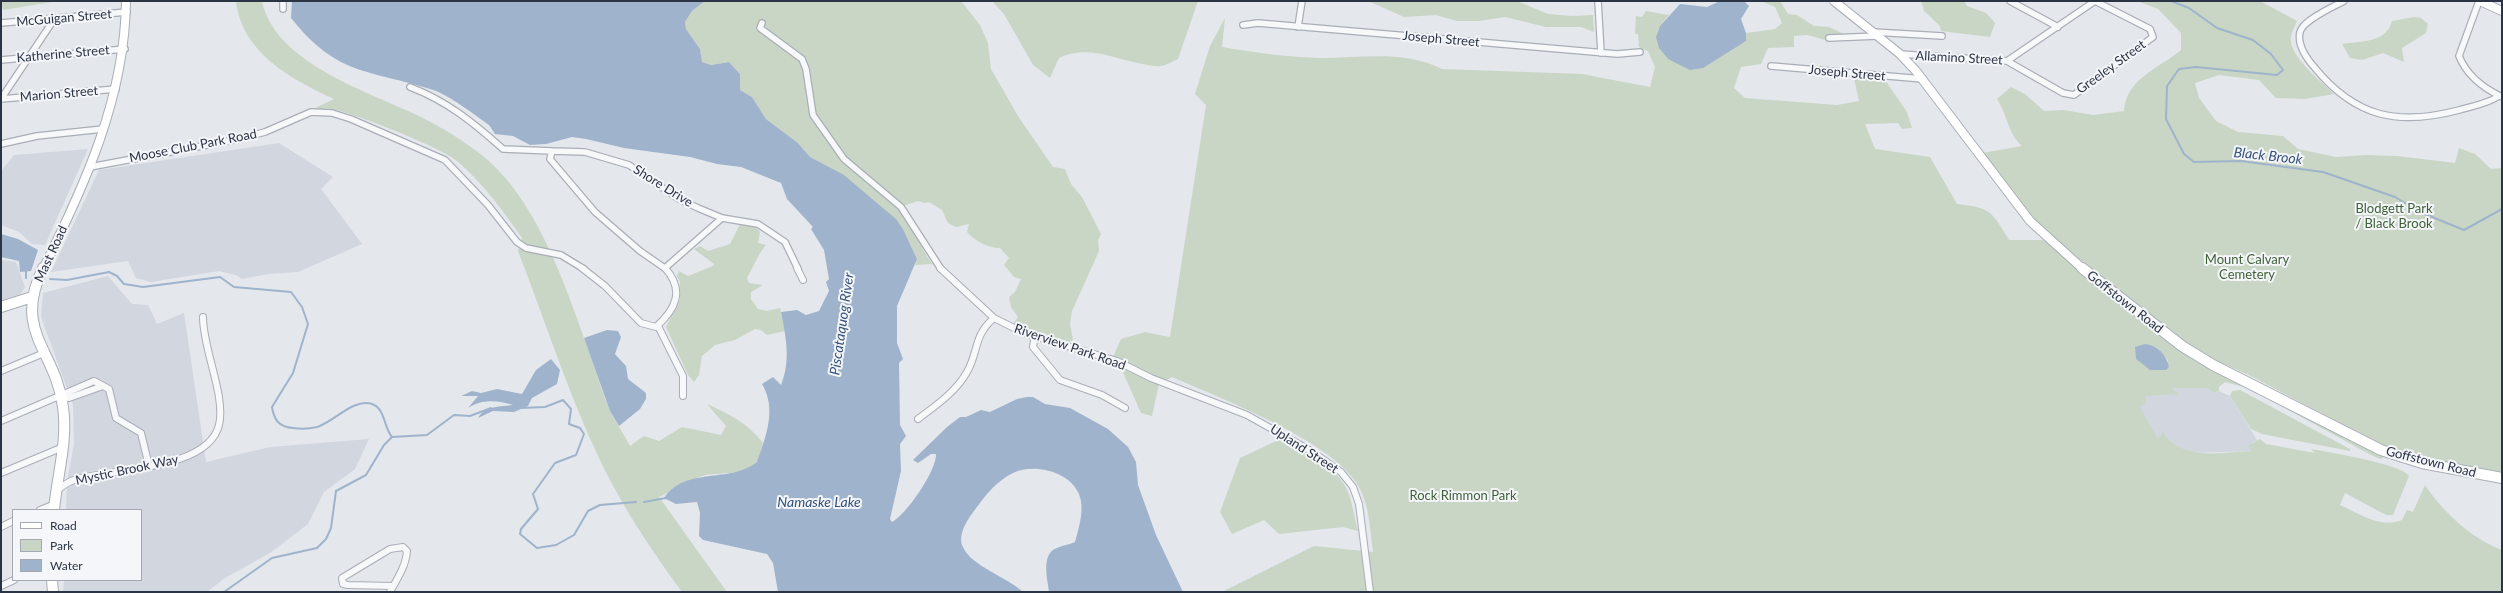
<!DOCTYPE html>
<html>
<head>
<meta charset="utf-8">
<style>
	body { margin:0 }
	#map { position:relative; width:2503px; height:593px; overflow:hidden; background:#e4e7ec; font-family:Lato,sans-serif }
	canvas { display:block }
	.frame { position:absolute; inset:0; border:2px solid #2b3445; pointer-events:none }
	.legend { position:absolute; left:12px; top:509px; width:130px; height:72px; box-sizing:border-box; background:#f4f6f9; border:1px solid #a4a8b1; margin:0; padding:5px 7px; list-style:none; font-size:12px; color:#2b3445 }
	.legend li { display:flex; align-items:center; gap:8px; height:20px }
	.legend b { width:20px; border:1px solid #a4a8b1 }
</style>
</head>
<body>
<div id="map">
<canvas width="2503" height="593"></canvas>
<div class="frame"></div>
<ul class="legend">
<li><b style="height:5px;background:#fff"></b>Road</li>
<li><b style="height:11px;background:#c9d6c5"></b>Park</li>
<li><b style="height:11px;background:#9fb4cc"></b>Water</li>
</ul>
</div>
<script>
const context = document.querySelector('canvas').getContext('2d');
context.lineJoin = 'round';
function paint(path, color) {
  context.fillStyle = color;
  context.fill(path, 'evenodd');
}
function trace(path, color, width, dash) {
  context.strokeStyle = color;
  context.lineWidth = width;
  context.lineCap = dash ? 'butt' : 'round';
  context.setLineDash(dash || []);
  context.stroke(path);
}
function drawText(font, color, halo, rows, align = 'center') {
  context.font = font + ' Lato,sans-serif';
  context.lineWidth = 4;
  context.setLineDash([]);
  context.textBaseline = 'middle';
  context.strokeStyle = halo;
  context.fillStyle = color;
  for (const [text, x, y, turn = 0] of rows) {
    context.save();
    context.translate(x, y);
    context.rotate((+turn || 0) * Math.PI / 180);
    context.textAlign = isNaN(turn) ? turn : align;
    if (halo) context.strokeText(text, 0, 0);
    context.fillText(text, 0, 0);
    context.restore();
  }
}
const built = new Path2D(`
	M279 143 333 177 321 189 362 244 298 272 268 274 242 279 236 275 219 271 151 282 136 278 128 261 51 272 99 170Z
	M88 149 45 245 32 244 19 232 1 225V171L14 155Z
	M1 260 16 262 25 287 20 295 1 303Z
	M108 276 132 304 148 305 157 324 184 313 206 462 270 447 369 439 355 469 324 492 308 524 270 553 225 578 207 592H63L64 580H141V510H66L67 482 74 444 73 405 41 317 43 293Z
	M2171 388H2207L2214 393 2219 391 2230 396 2257 440 2252 443 2254 451 2189 453 2141 440 2138 390 2178 393Z`);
const green = new Path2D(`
	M1 1H58L3 10Z
	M236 1H262C275 64 370 92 421 117 443 128 464 141 483 156 540 203 567 291 592 360 598 377 603 395 610 411 616 423 624 434 630 446L644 436 659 441 682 427 721 435 726 426 707 404C729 414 748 423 763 443 761 449 760 459 756 463 744 476 721 472 706 475 687 480 675 490 659 497L727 592H682C656 557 632 521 611 482 573 409 548 328 518 251L522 238C504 212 482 182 457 161 442 148 352 112 331 109 323 108 315 109 307 112L334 99C291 79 242 53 236 1Z
	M705 1H961L980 25 988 43 991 69 1018 116 1053 167 1065 169 1071 184 1082 197 1101 234 1098 241 1099 251 1072 311 1070 324 1073 340 1069 342 1013 324 1018 317 1011 307 1009 297 1015 292 1021 279 1014 277 1004 265 1009 258 1000 248C988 248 975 241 967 232L969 224 956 227 948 223 942 210 929 202 924 203 918 201 897 208C913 223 919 246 932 264L915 265 917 259 903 229 883 208 847 178 810 157 798 143 766 119 752 97 740 90V74L729 62 711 65 702 62 700 49 686 29 685 22 692 11Z
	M992 1H1198L1178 59C1173 61 1167 65 1161 66 1155 67 1148 65 1143 64 1113 59 1088 44 1059 58L1050 78 1033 65 1004 14Z
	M1368 1H1517L1548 14 1572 16 1593 15 1594 32 1581 27H1546L1505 17 1479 21H1457L1436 15 1404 17Z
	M1761 1H1780L1788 14 1797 15 1814 26 1829 27 1846 35 1848 40H1825L1808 35 1794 36V47L1768 48 1761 64 1741 67 1734 88 1745 98 1837 105 1859 101 1854 78 1885 80 1907 112 1912 128 1902 129 1898 123 1865 124 1875 149 1930 157 1957 204C1992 208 1991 211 2009 240H2044L2165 340 2192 359 2255 389 2384 457 2381 459 2373 456 2248 388 2225 382 2219 387V391L2214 393 2207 388H2172L2179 394 2145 396 2146 403 2140 407 2158 439 2163 432C2181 462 2223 452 2253 451L2247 446 2260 439 2266 444 2315 453 2311 449C2328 452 2402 464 2409 476L2393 515H2386L2345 493 2340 505C2360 514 2381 529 2402 520L2407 510 2413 512 2425 485C2442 511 2472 539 2502 550V592H1222L1314 546 1373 552C1370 531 1370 507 1359 487 1335 442 1220 398 1172 377L1159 384 1152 416 1141 413 1122 370 1110 364 1121 339 1145 332 1170 337 1206 105 1195 94 1210 46 1225 18 1222 47C1256 53 1288 57 1322 58 1362 58 1404 50 1442 69L1582 74 1650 87 1655 67 1648 51 1639 47 1638 34H1635L1636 16 1642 17 1646 11 1669 15C1653 33 1653 40 1668 59L1746 41V33L1775 29 1782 23 1775 7ZM2156 347 2168 360 2166 370H2150Z
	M1921 1H1964L1967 6 1986 13 1995 23 1990 37 1941 31 1940 26 1924 11Z
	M2137 1H2260L2297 21C2295 26 2292 31 2291 36 2287 55 2322 82 2334 94L2305 99 2276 98 2259 80 2219 75 2195 83 2199 98 2216 121 2238 132 2283 136 2298 149 2336 157 2366 155 2397 156 2455 163 2459 148 2475 154 2491 169 2502 168V472L2440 461 2383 446 2249 375 2219 362 2192 347 2050 236 2036 221 1983 153 2022 146C2008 134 2008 116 1997 99L2011 87 2025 94 2044 111 2063 110 2093 115 2124 111C2126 79 2158 69 2181 50V33L2158 9Z
	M2414 17 2421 18 2428 24 2426 33 2402 48 2404 62 2383 53 2362 60 2350 58 2342 44C2360 41 2387 43 2392 21Z
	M740 224C747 223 756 226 760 232L758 243 766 245 760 253 747 278 749 283 763 285 751 292V299L758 309 767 311 780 308 785 331 767 335 761 330 755 329 735 340 715 345 702 356 699 375 694 382 688 375 666 327 680 300V282L677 276 679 271 688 276 713 266 714 264 694 249 700 246 708 251 730 244Z
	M2240 390 2350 449V451L2262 434 2251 429 2230 396 2232 391Z
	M1277 434C1301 448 1337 465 1348 492 1353 504 1354 518 1358 531L1343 527 1279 534 1264 520 1232 534 1220 512 1240 458 1276 441Z`);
const water = new Path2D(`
	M292 1H705L692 11 685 22 686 29 700 49 702 62 711 65 729 62 740 74V90L752 97 766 119 798 143 810 157 844 175 896 219 903 229 917 259 897 306V343L903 359 899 363 900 425 906 436 900 444 901 471 890 519 892 522C906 515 937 470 936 454H931L918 463 913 460 947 427 960 417H966L981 410 990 412 1017 399 1027 397H1033L1045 404 1070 408 1108 429 1128 447 1136 462 1138 485 1156 535 1183 592H1049C1048 580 1040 554 1057 548 1063 545 1069 545 1075 542 1079 527 1085 509 1079 494 1069 471 1034 463 1013 473 995 482 985 496 974 511 967 520 957 536 963 547 971 566 1007 577 1023 592H778L773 563 767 554 703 540 699 536 700 513 697 502 676 504 664 498C686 466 729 484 757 462 766 436 777 409 762 384L773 377 781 385C791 360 786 338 781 312L797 310 806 315 819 311 829 291 826 282 829 279 824 250 811 229 813 227 787 199 781 183 741 167 717 164 690 157 624 148 586 139 572 137 546 144 530 145 513 136 495 134 489 125C475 115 449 95 433 90 369 69 338 77 291 18Z
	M1720 1H1744L1749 6 1741 19 1746 33V41L1703 68 1690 70 1668 59 1659 48 1656 37 1660 26 1680 4 1707 7Z
	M1 234 18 239 38 250 31 271 20 272 19 261 1 257Z
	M607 330 618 331 621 337 615 354 626 366 628 379 646 393V399L640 409 619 426 610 411 584 338Z
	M2145 344C2158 346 2166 354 2169 367L2166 370H2150L2136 359 2135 347Z
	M551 359 560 370 557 384 532 398 528 406 514 412 493 411 478 418C485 405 501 407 513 405 497 400 482 399 468 408L478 396H461L472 391 481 393 497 389 522 394 536 370Z`);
const stream = new Path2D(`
	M2171 1 2189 8 2217 28 2253 40 2271 54 2283 70 2277 75 2196 67 2179 69 2167 86 2166 119 2184 154 2194 162 2241 161 2323 172 2395 197 2420 212 2464 230 2502 209
	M26 270V278
	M50 279 67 280 109 272 117 276 124 284 143 287 220 277 234 287 291 292 302 307 308 324 293 373 272 407C274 420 279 427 293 428 300 429 309 429 317 427 334 422 353 398 372 404 385 408 384 428 392 437L427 435 454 415 470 416 491 408
	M521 408 545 407 563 400 571 409 569 424 580 428 584 434 576 455 555 463 533 494 538 509 521 529 520 534 537 548 556 545 574 535 588 511 600 505 636 502
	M644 502 666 498
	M224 592 272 558 317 548 326 539 331 528 336 491 366 475 384 445 392 437`);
const streetFar1 = new Path2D(`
	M283 1V9
	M1598 1 1601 53
	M2010 1 2058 27
	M2344 1C2333 7 2303 20 2300 32 2297 45 2307 59 2315 68 2356 118 2399 126 2459 110 2473 106 2487 104 2499 96
	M2479 1 2459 56C2467 76 2483 88 2502 97
	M1 23 127 12
	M762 23 760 28 802 59 806 69 813 115 844 159 901 207 941 269
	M1243 25 1258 23 1617 54 1640 52
	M1298 27 1302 1
	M1873 32 1942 36
	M1829 38 1878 36
	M1900 54 2007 61 2095 1
	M1 60 125 49
	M2007 61 2063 93 2074 95 2153 37 2150 29 2095 1
	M1771 66 1923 79
	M410 87C447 101 474 123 503 149L552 151 550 159 595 212 640 251 666 269
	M1 99 116 89
	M1 99 55 18
	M1 144 37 136 103 129
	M552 151 585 152 629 165 679 199 698 208 722 218 758 224 785 242 798 269
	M90 167 239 139 265 132 311 112 332 113 351 119 445 160 488 205 517 242 526 248 561 255 584 269
	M665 268 722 218`);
const street = new Path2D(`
	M582 268 605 286 641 323 656 327C676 309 685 290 665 268
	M797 268 803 280
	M940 268 994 318 1024 333 1117 361 1151 378 1247 415 1311 451 1341 472 1353 487 1359 504 1370 592
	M658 326 683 376V396
	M1035 335 1033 347 1060 380 1102 395 1125 408
	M1 371 44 353
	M61 397 69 398 103 386
	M918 419C935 406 956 392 967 372 979 351 973 336 994 318
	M1 421 94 381 109 389 116 418 141 433 149 466
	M1 473 63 447
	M56 491C62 487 67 482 74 480 111 468 208 471 219 425 226 396 203 350 203 317
	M40 510 55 504
	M1 527 13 521
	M1 586 14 580
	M390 592C397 579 406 566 407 551L403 547 390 549 342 578 343 584 348 585 393 586`);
const secondaryFar1 = new Path2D(`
	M1834 1 1900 54 1916 71 2030 221 2083 269
	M2480 1 2502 11
	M43 269C85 185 125 97 126 1`);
const secondary = new Path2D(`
	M43 268C12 332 56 350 63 407 68 441 57 476 54 510
	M2082 268 2182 346 2213 365 2381 450 2422 463 2502 478
	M1 307 32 297
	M52 580 53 592`);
const streetNames = [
	["McGuigan Street",64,18,-5],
	["Joseph Street",1441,39,5],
	["Katherine Street",63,54,-5],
	["Allamino Street",1959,58,3],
	["Greeley Street",2111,67,-36],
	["Joseph Street",1847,73,5],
	["Marion Street",59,94,-5],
	["Moose Club Park Road",193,146,-11],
	["Shore Drive",663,186,32],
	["Mast Road",51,254,-65],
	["Goffstown Road",2125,302,38],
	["Riverview Park Road",1070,347,19],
	["Upland Street",1304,449,33],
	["Goffstown Road",2431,462,14],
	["Mystic Brook Way",127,470,-12]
];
const parkNames = [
	["Blodgett Park",2394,209],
	["/ Black Brook",2394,224],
	["Mount Calvary",2247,260],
	["Cemetery",2247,275],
	["Rock Rimmon Park",1463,496]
];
const waterNames = [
	["Black Brook",2268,156,6],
	["Piscataquog River",842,324,-82],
	["Namaske Lake",819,502]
];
paint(built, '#d2d6de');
paint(green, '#c9d6c5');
paint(water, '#9fb4cc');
trace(stream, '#9fb4cc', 2);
trace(streetFar1, '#a9aeb7', 8);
trace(street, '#a9aeb7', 8);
trace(secondaryFar1, '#a9aeb7', 10);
trace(secondary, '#a9aeb7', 12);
trace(streetFar1, '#f7f8fa', 5.5);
trace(street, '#f7f8fa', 6);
trace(secondaryFar1, '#fff', 8);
trace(secondary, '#fff', 10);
drawText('13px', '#2b3445', '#f4f6f9', streetNames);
drawText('13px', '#3f6138', '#f4f6f9', parkNames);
drawText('italic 14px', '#34527a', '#f4f6f9', waterNames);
</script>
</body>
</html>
